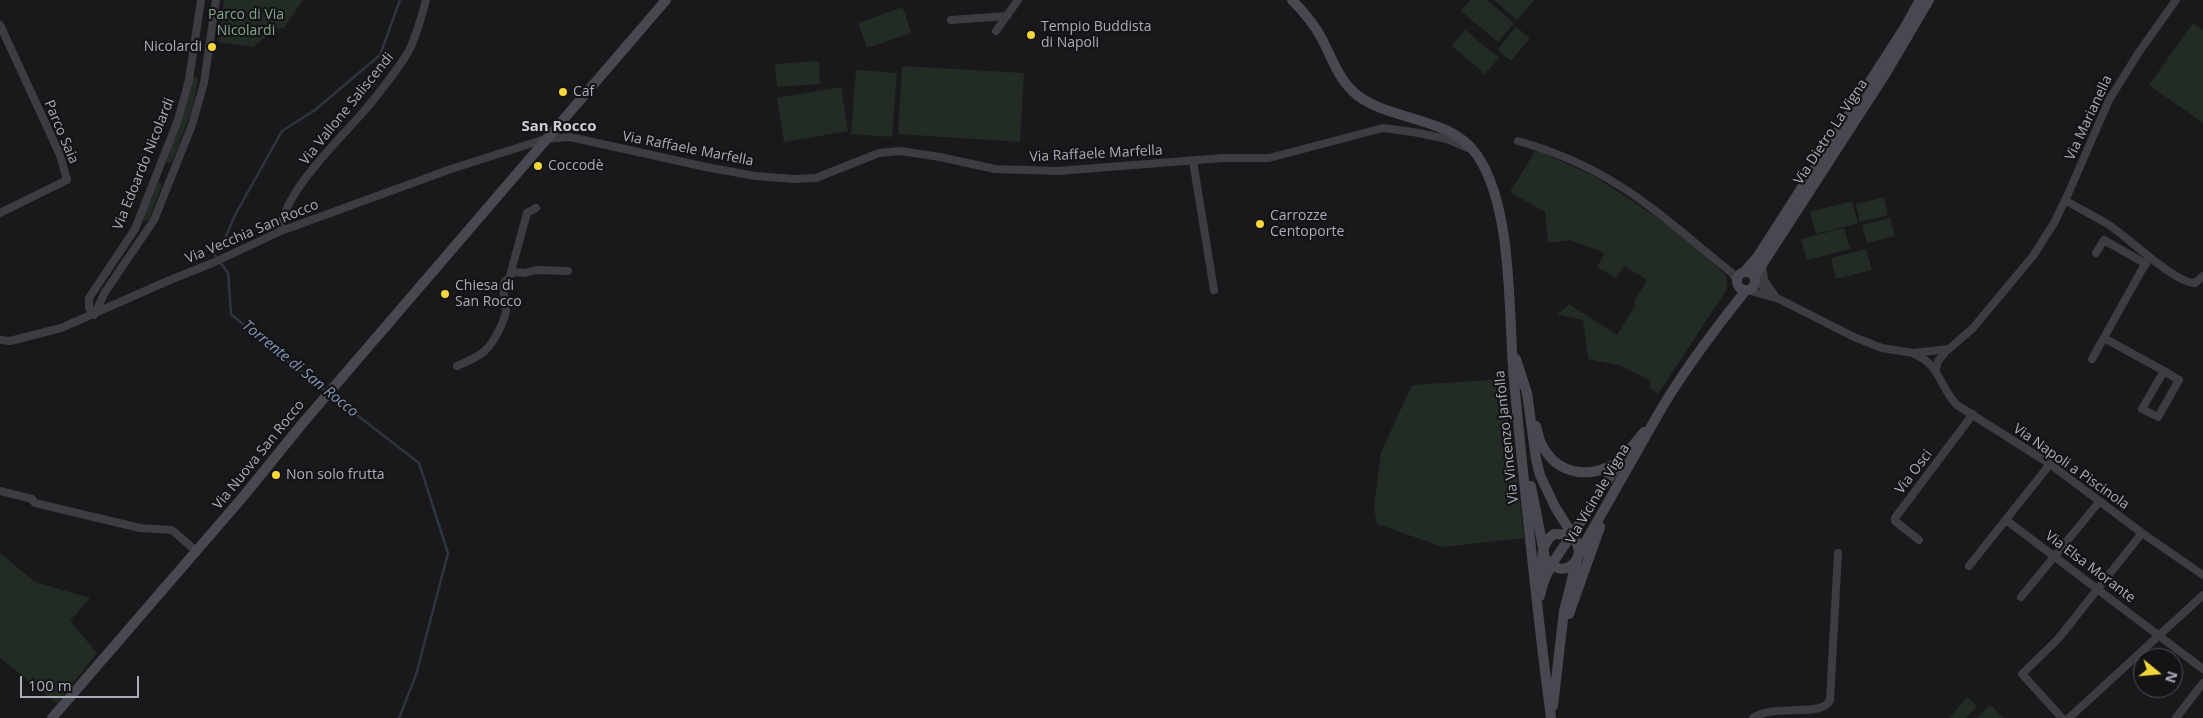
<!DOCTYPE html>
<html>
<head>
<meta charset="utf-8">
<style>
	body { margin:0 }
	#map { position:relative; width:2203px; height:718px; overflow:hidden; background:#19191b; font-family:"Open Sans",sans-serif }
	canvas { display:block }
	.north { position:absolute; left:2133px; top:648px; width:50px; height:50px; box-sizing:border-box; background:#141416; border:1px solid #505158; border-radius:50%; rotate:107deg; font-size:14px; font-weight:700; line-height:20px; text-align:center; color:#abadbb }
	.north::after { content:''; display:block; margin:auto; width:18px; height:22px; background:#f2d63a; clip-path:polygon(50% 0,100% 100%,50% 72%,0 100%) }
	.scale { position:absolute; left:20px; top:676px; width:119px; height:22px; box-sizing:border-box; border:2px solid #abadbb; border-top:0; padding-left:6px; font-size:15px; line-height:18px; white-space:nowrap; color:#abadbb; -webkit-text-stroke:4px #141416; paint-order:stroke }
</style>
</head>
<body>
<div id="map">
<canvas width="2203" height="718"></canvas>
<div class="north">N</div>
<div class="scale">100 m</div>
</div>
<script>
const context = document.querySelector('canvas').getContext('2d');
context.lineJoin = 'round';
function paint(path, color) {
  context.fillStyle = color;
  context.fill(path, 'evenodd');
}
function trace(path, color, width, dash) {
  context.strokeStyle = color;
  context.lineWidth = width;
  context.lineCap = dash ? 'butt' : 'round';
  context.setLineDash(dash || []);
  context.stroke(path);
}
function drawText(font, color, halo, rows, align = 'center') {
  context.font = font + ' "Open Sans",sans-serif';
  context.lineWidth = 4.5;
  context.setLineDash([]);
  context.textBaseline = 'middle';
  context.strokeStyle = halo;
  context.fillStyle = color;
  for (const [text, x, y, turn = 0] of rows) {
    context.save();
    context.translate(x, y);
    context.rotate((+turn || 0) * Math.PI / 180);
    context.textAlign = isNaN(turn) ? turn : align;
    if (halo) context.strokeText(text, 0, 0);
    context.fillText(text, 0, 0);
    context.restore();
  }
}
const green = new Path2D(`
	M224 0H303L284 28 275 29 253 47 218 42Z
	M1470 0H1487L1514 23 1498 42 1461 11Z
	M1494 0H1534L1517 20Z
	M903 7 911 33 867 48 858 23Z
	M2193 23 2203 30V123L2149 85Z
	M1516 27 1530 38 1511 61 1497 50Z
	M1465 30 1499 58 1485 74 1452 46Z
	M819 61 820 84 777 87 775 64Z
	M902 66 1024 73 1020 142 898 134Z
	M856 70 897 73 892 137 851 134Z
	M196 76 198 80 192 110 172 162 168 164 166 160 183 116 192 78Z
	M841 87 848 131 784 142 777 98Z
	M1536 150 1596 177 1665 223 1705 255 1726 276 1727 289 1658 394 1649 387 1651 381 1619 365 1588 359 1583 320 1556 314 1563 310 1569 304 1617 335 1636 304 1634 302 1647 280 1624 266 1616 278 1597 267 1604 254 1600 251 1570 240 1548 243 1545 212 1510 192Z
	M160 182 162 186 149 219 145 221 143 219 157 183Z
	M1884 197 1888 215 1860 222 1856 204Z
	M1852 201 1858 223 1816 234 1810 212Z
	M1890 218 1895 236 1867 243 1862 225Z
	M1844 228 1850 249 1807 260 1801 239Z
	M1866 249 1872 270 1836 279 1831 258Z
	M1507 379 1524 538 1443 547 1377 524 1374 508 1381 452 1412 385Z
	M0 553 35 582 90 598 70 621 97 653 57 703 0 658Z
	M1967 697 1977 706 1966 718H1949Z
	M1990 705 2004 718H1977Z`);
const stream = new Path2D(`
	M326 391 282 357 231 314 228 273 212 251 224 241 235 215 282 131 315 110 380 55 400 0
	M331 395 419 463 448 553 416 675 399 718`);
const street = new Path2D(`
	M951 20 1007 16
	M0 25 60 155 67 180 0 213
	M996 31 1018 0
	M1518 141C1553 151 1589 166 1620 186 1660 211 1695 244 1732 273L1737 281
	M1193 161 1214 290
	M2065 200C2079 209 2095 216 2109 225 2129 238 2173 282 2195 283L2203 276
	M281 231C282 193 341 138 365 110 380 92 395 73 407 54 415 41 422 15 426 0
	M2096 253 2104 240 2146 264
	M1762 264 1764 280 1775 296
	M511 272 525 273 536 270 568 271
	M1755 279 1769 292
	M1747 290 1779 299 1854 337 1882 348 1913 353 1949 349 1973 328 2033 256 2054 223 2068 194 2109 100 2139 52 2176 0
	M94 315 105 292 154 220 192 125 204 83 216 0
	M94 315 89 308V298L135 229 178 120 189 80 201 0
	M2104 338 2164 371 2142 409 2158 417 2179 380 2164 371
	M0 340 10 341 61 328 170 280 215 262 281 231 451 169 545 139 570 137 706 167 755 176 794 179 816 178 879 153 900 151 940 157 995 169 1058 171 1223 158H1269L1383 128 1413 132 1447 139 1468 148
	M1914 354C1941 365 1939 387 1957 405L2050 464 2142 533 2203 575
	M2092 359 2149 257
	M457 366C481 356 490 351 501 326 503 321 505 317 506 312 506 300 501 293 505 281L509 279 527 213 536 208
	M1936 369 1938 361 1947 350
	M0 491 32 499 35 503 140 528 172 530 196 551
	M2006 520 2203 669
	M1919 540 1895 521V518L1973 414
	M1969 566 2050 464
	M2021 597 2099 502
	M1753 718C1774 703 1823 718 1830 700L1838 553
	M2062 718 2022 674 2058 639 2142 533
	M2069 718 2203 595
	M2176 718 2203 683`);
const secondary = new Path2D(`
	M1292 0C1304 12 1314 24 1322 39 1332 58 1339 81 1357 95 1392 122 1450 116 1477 155 1514 209 1508 316 1514 381 1525 493 1536 606 1551 718
	M1737 281a9 9 0 1 1 18 0a9 9 0 1 1-18 0Z
	M1744 272 1758 256 1905 27 1920 0
	M1754 277 1886 73 1929 0
	M1516 359 1527 393 1536 459 1540 475 1555 507 1576 540 1579 552 1564 611 1553 706
	M1536 426C1538 432 1539 440 1542 445 1558 476 1591 479 1617 462
	M1531 486 1545 558C1551 568 1564 573 1573 564 1581 556 1584 543 1590 534 1612 495 1634 457 1656 418 1680 375 1715 329 1746 290
	M1542 581C1542 565 1539 544 1554 534L1572 535
	M1540 596C1544 570 1564 547 1578 526 1599 493 1619 461 1644 432
	M1569 614 1600 527
	M52 718 242 498 302 424 666 0`);
const markers = [
	[1031,35,5,"#f2d63a"],
	[212,47,5,"#f2d63a"],
	[563,92,5,"#f2d63a"],
	[538,166,5,"#f2d63a"],
	[1260,224,5,"#f2d63a"],
	[445,294,5,"#f2d63a"],
	[276,475,5,"#f2d63a"]
];
const parkNames = [
	["Parco di Via",246,15],
	["Nicolardi",246,31]
];
const poiNames = [
	["Tempio Buddista",1041,27],
	["di Napoli",1041,43],
	["Nicolardi",202,47,"right"],
	["Caf",573,92],
	["Coccodè",548,166],
	["Carrozze",1270,216],
	["Centoporte",1270,232],
	["Chiesa di",455,286],
	["San Rocco",455,302],
	["Non solo frutta",286,475]
];
const streetNames = [
	["Via Vallone Saliscendi",347,109,-51],
	["Via Marianella",2089,118,-65],
	["Parco Saia",61,132,67],
	["Via Dietro La Vigna",1831,132,-57],
	["Via Raffaele Marfella",688,149,11],
	["Via Raffaele Marfella",1096,154,-3],
	["Via Edoardo Nicolardi",144,164,-68],
	["Via Vecchia San Rocco",252,232,-23],
	["Via Vincenzo Janfolla",1507,437,-96],
	["Via Nuova San Rocco",259,455,-51],
	["Via Napoli a Piscinola",2071,467,35],
	["Via Osci",1914,472,-53],
	["Via Vicinale Vigna",1598,494,-60],
	["Via Elsa Morante",2090,567,37]
];
const neighbourhoodNames = [
	["San Rocco",559,127]
];
const waterNames = [
	["Torrente di San Rocco",300,369,39]
];
paint(green, '#232b25');
trace(stream, '#2f3540', 2.5);
trace(street, '#3c3c42', 8);
trace(secondary, '#484850', 10);
for (const [x, y, r, color] of markers) {
  const dot = new Path2D();
  dot.arc(x, y, r, 0, 2 * Math.PI);
  context.fillStyle = color;
  context.fill(dot);
  trace(dot, '#141416', 2);
}
drawText('14px', '#83a68b', '#141416', parkNames);
drawText('14px', '#abadbb', '#141416', poiNames, 'left');
drawText('14px', '#abadbb', '#141416', streetNames);
drawText('bold 15px', '#cdcdd7', '#141416', neighbourhoodNames);
drawText('italic 15px', '#8395b5', '#141416', waterNames);
</script>
</body>
</html>
